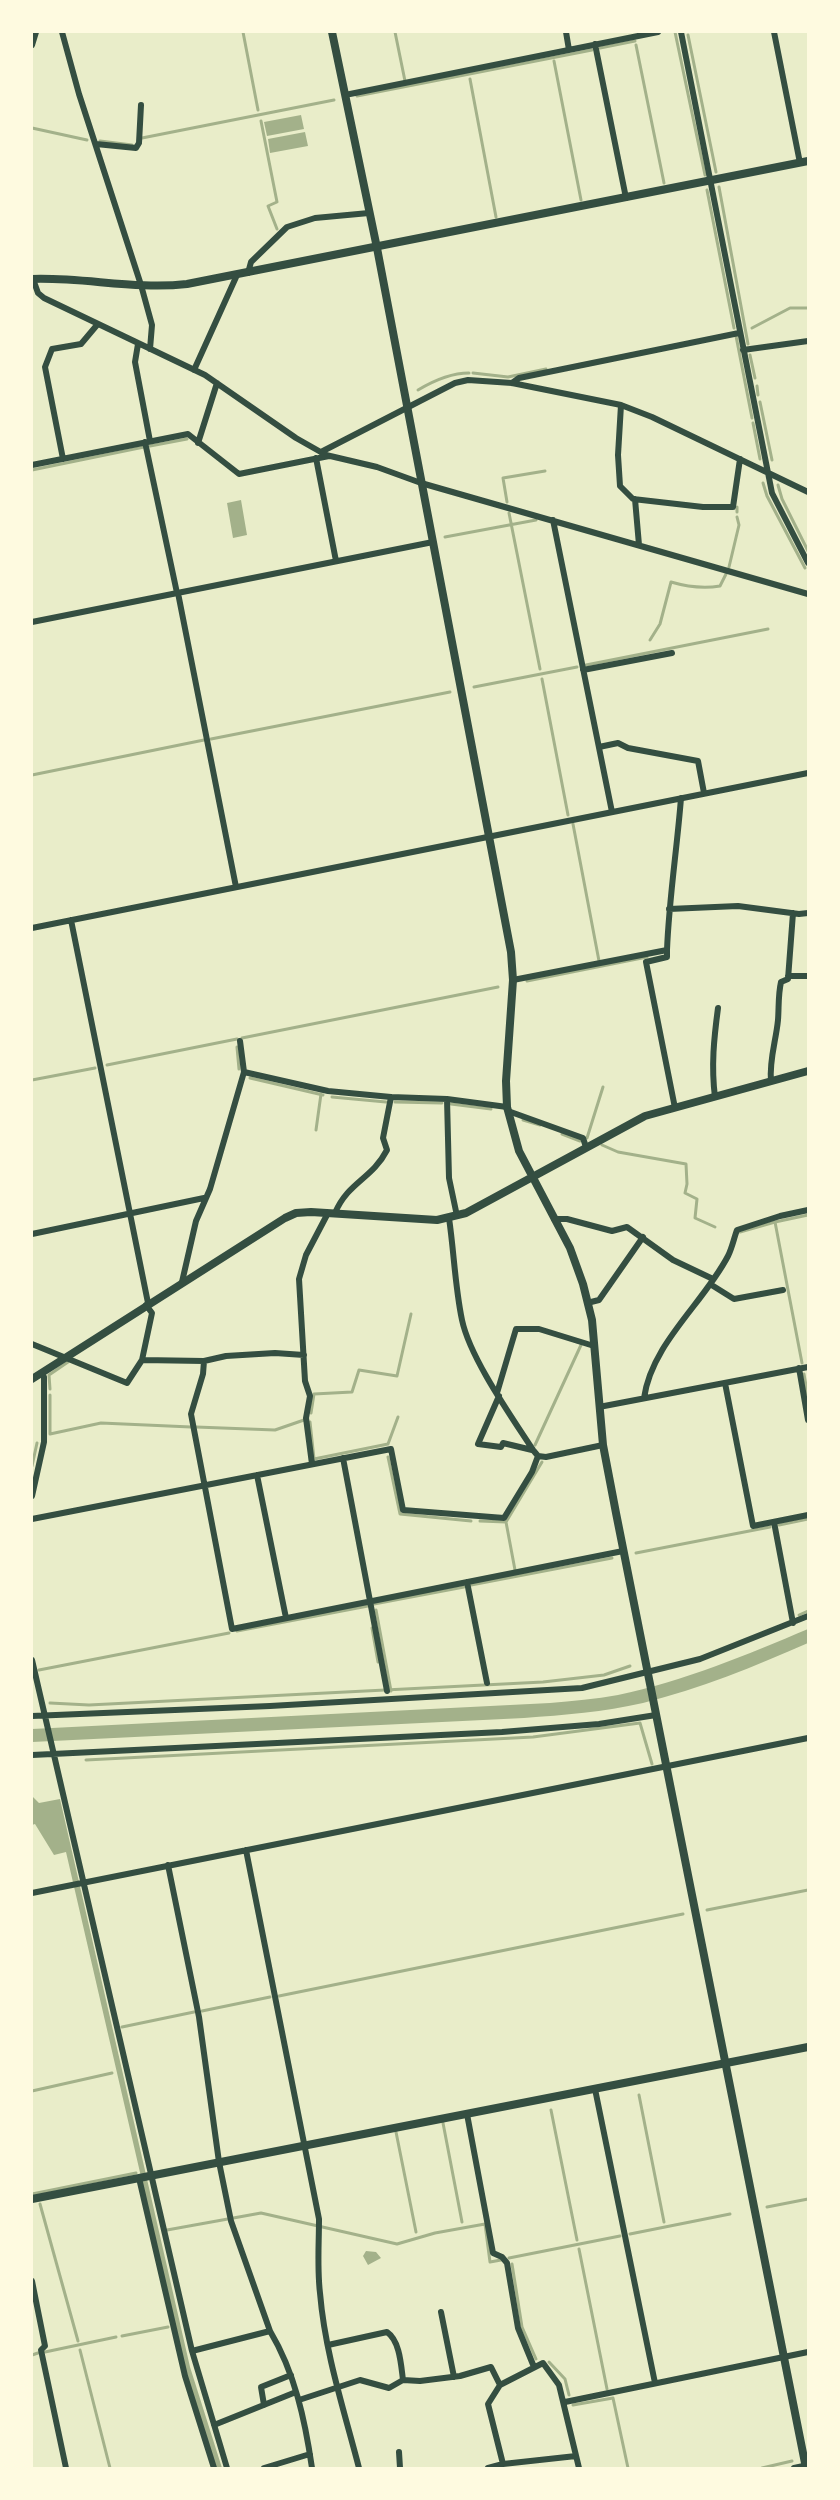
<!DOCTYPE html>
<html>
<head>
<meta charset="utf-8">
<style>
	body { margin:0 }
	#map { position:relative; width:840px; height:2500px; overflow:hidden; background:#e9edc9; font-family:"Work Sans",sans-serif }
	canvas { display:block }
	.frame { position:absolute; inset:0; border:33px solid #fefae0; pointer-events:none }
</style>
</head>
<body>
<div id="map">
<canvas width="840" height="2500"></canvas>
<div class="frame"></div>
</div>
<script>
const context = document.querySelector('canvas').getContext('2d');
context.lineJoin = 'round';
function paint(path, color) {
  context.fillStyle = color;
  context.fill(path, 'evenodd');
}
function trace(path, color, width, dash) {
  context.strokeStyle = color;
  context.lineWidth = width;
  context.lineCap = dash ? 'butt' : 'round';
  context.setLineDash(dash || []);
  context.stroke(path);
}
const water = new Path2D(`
	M301 115 304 129 267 136 264 122Z
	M305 132 308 146 270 153 268 139Z
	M241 500 247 535 233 538 227 503Z
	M808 1629V1643C756 1666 699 1689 643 1703 604 1712 564 1715 524 1718L32 1742V1729L550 1703C572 1701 596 1699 618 1695 684 1681 747 1655 808 1629Z
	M32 1796 39 1803 60 1799 190 2367 222 2468H216L187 2376 66 1852 54 1855 35 1824 32 1825Z
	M366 2251 376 2252 381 2258 368 2265 363 2256Z`);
const stream = new Path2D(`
	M243 32 258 110
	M395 32 405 81
	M675 32 705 175
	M688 35 716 172
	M636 45 664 183
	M600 48 635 41
	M554 61 581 200
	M470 79 496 217
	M357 96 592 50
	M261 121 277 202 268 206 277 229
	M32 128 87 140
	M142 138 334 100
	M100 141 132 145
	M719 187 748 344
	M707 190 734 328
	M752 328 790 308H808
	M736 336 752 418
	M750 355 755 378
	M473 373 508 377 546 369
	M757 386 758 395
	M418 390C433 381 451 373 469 373
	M760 402 772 460
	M753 423 760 459
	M150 446 187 439
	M32 470 144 447
	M763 483 767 496 805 568
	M778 485 782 499 808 551
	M507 502 503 478 545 471
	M737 512V507
	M509 513 540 669
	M445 537 536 520
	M729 567 739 525 737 517
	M650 640 660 624 671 582C688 587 702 589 720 586L726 574
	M586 665 768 629
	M542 679 568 815
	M474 687 577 667
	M211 739 450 692
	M32 775 204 740
	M573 824 599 961
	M527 981 647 957
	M242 1038 498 987
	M237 1047 239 1069
	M107 1065 237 1039
	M250 1078 323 1095
	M32 1080 95 1068
	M332 1097 386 1102
	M395 1102 442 1103
	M451 1104 491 1109
	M523 1120 540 1125
	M316 1130 321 1094
	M562 1134 580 1141
	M587 1138 603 1087
	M602 1145 618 1152 686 1164 687 1184 685 1193 697 1199 695 1218 715 1227
	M775 1222 802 1363
	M740 1232 775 1222 808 1215
	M804 1374 808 1397
	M50 1389 49 1375 68 1362
	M50 1395V1434L101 1423 191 1427
	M311 1413 314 1394 352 1392 359 1370 397 1376 411 1314
	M310 1422 314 1459 388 1444 398 1417
	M196 1427 275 1430 304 1420
	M535 1445 581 1345
	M388 1457 400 1514 471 1521
	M32 1466 37 1443
	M480 1521 506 1522 542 1462
	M506 1522 515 1570
	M779 1525 808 1519
	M636 1553 770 1527
	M471 1585 612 1558
	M374 1604 464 1587
	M376 1610 391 1691
	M799 1615 808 1611
	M372 1628 378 1662
	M237 1631 368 1606
	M39 1670 229 1633
	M50 1703 89 1705 543 1682 604 1675 630 1666
	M86 1760 533 1737 640 1723 652 1764
	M707 1910 808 1890
	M279 1996 683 1914
	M202 2011 270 1997
	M122 2027 194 2012
	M32 2091 112 2073
	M639 2095 664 2222
	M551 2110 577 2240
	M443 2123 462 2222
	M396 2132 416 2232
	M32 2194 136 2173
	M40 2204 78 2341
	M767 2207 808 2199
	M167 2230 261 2213 397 2244 435 2233 485 2224 490 2262 501 2260
	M630 2234 730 2214
	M579 2249 607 2389
	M509 2258 620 2236
	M512 2264 522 2327 536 2359
	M122 2336 168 2327
	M80 2350 110 2468
	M45 2352 116 2337
	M32 2355 38 2353
	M549 2362 565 2379 569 2395
	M573 2405 613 2398 628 2468
	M762 2468 792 2461`);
const minor = new Path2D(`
	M62 32 79 94 141 285 152 325 150 349
	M566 32 569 50
	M681 32 772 493 808 563
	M774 32 800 163
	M595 44 626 198
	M32 45 36 32
	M345 95 658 32
	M96 144 136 148 139 143 141 105
	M248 273 251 262 287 227 315 218 369 213
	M33 279 38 293 44 298 205 375 296 438 326 455 377 467 421 483 808 594
	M138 344 135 362 150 441
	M743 350 808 341
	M194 370 237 275
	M512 383 519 378 739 333
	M621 405 618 455 620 486 633 499 703 507H733L740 459
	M145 442 177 593
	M198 443 217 383
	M321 452 455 383 468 380 512 383 621 405 652 417 808 492
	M316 458 336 561
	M63 459 45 367 52 349 81 344 97 325
	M32 465 188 434 239 474 329 456
	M635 499 639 545
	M553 520 612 812
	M178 593 236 887
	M32 622 433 542
	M583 670 672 653
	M599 747 618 743 628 748 698 761 704 793
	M669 909 738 906 799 914 808 913
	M71 920 148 1303
	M32 928 808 773
	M667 950V957L646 962 675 1108
	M788 976H808
	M513 980 667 950C669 899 677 849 681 798
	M240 1041 244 1072
	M771 1081C769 1060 776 1041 778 1020 779 1007 778 995 781 982L788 979 793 913
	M715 1097C711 1066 714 1038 718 1008
	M447 1099 449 1178 457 1216
	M508 1111 583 1138 586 1147
	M335 1213C348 1182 372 1179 387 1150L383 1138 391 1097
	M449 1218C454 1252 455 1287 462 1320 470 1358 511 1416 533 1450L538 1456 546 1457 603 1445
	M554 1219H567L612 1231 627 1227 673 1260 713 1279
	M32 1234 204 1198
	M182 1282 196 1221 210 1189 244 1072 328 1091 391 1097 447 1099 507 1107
	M710 1284 734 1299 783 1290
	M587 1303 599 1300 643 1237
	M32 1344 127 1383 142 1360 204 1361 226 1356 275 1353 304 1355
	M142 1360 152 1313 146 1305
	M204 1361 203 1374 191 1414 232 1629 623 1551
	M799 1368 808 1420
	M725 1383 753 1526 808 1515
	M497 1393 516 1329H539L594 1346
	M499 1396 478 1444 501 1447 503 1443 532 1450
	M644 1398C652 1343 703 1304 728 1256 732 1248 734 1238 737 1230L780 1216 808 1210
	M599 1407 808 1367
	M343 1458 387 1691
	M312 1464 306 1418 310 1396 305 1381 299 1279 306 1255 328 1213
	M257 1475 286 1618
	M32 1496 44 1442V1377L41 1373
	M32 1519 391 1449 403 1510 504 1518 532 1472 538 1456
	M774 1522 793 1623
	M467 1582 487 1683
	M32 1660 192 2351 227 2468
	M32 1716 270 1706 582 1688 700 1659 808 1616
	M32 1755 502 1732 599 1724 656 1715
	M246 1850 319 2219C319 2244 317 2268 320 2293 325 2353 344 2410 359 2468
	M168 1865 199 2017 219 2162 231 2221 270 2331
	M32 1893 808 1738
	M595 2089 655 2383
	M467 2114 493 2253 502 2257 507 2263 518 2328 534 2367
	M139 2178 185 2376 214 2468
	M32 2281 45 2346 41 2350 66 2468
	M441 2312 454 2377
	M328 2345 387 2332C400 2341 401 2365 403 2380
	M192 2351 270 2331C295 2373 305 2420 312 2468
	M500 2385 488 2404 503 2464
	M299 2400 360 2380 389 2388 403 2380 420 2381 460 2376 491 2367 500 2385 543 2363 559 2385 579 2468
	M565 2402 808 2352
	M264 2405 261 2387 291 2375
	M214 2425 296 2392
	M399 2452 400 2468
	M264 2468 310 2454
	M488 2468 503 2464 576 2456
	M794 2468 808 2465`);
const tertiary = new Path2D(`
	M32 279C83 277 136 290 187 284L808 161
	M32 2199 808 2047`);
const secondary = new Path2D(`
	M332 32 377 248 511 952 513 980 506 1081 507 1107 519 1151 570 1248 583 1284 592 1320 603 1445 616 1513 806 2468
	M32 1379 285 1218 296 1213 311 1212 437 1220 466 1213 645 1116 808 1071`);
paint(water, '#a3b18a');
trace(stream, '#a3b18a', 3);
trace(minor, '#344e41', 6);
trace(tertiary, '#344e41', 8);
trace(secondary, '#344e41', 8);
</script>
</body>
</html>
